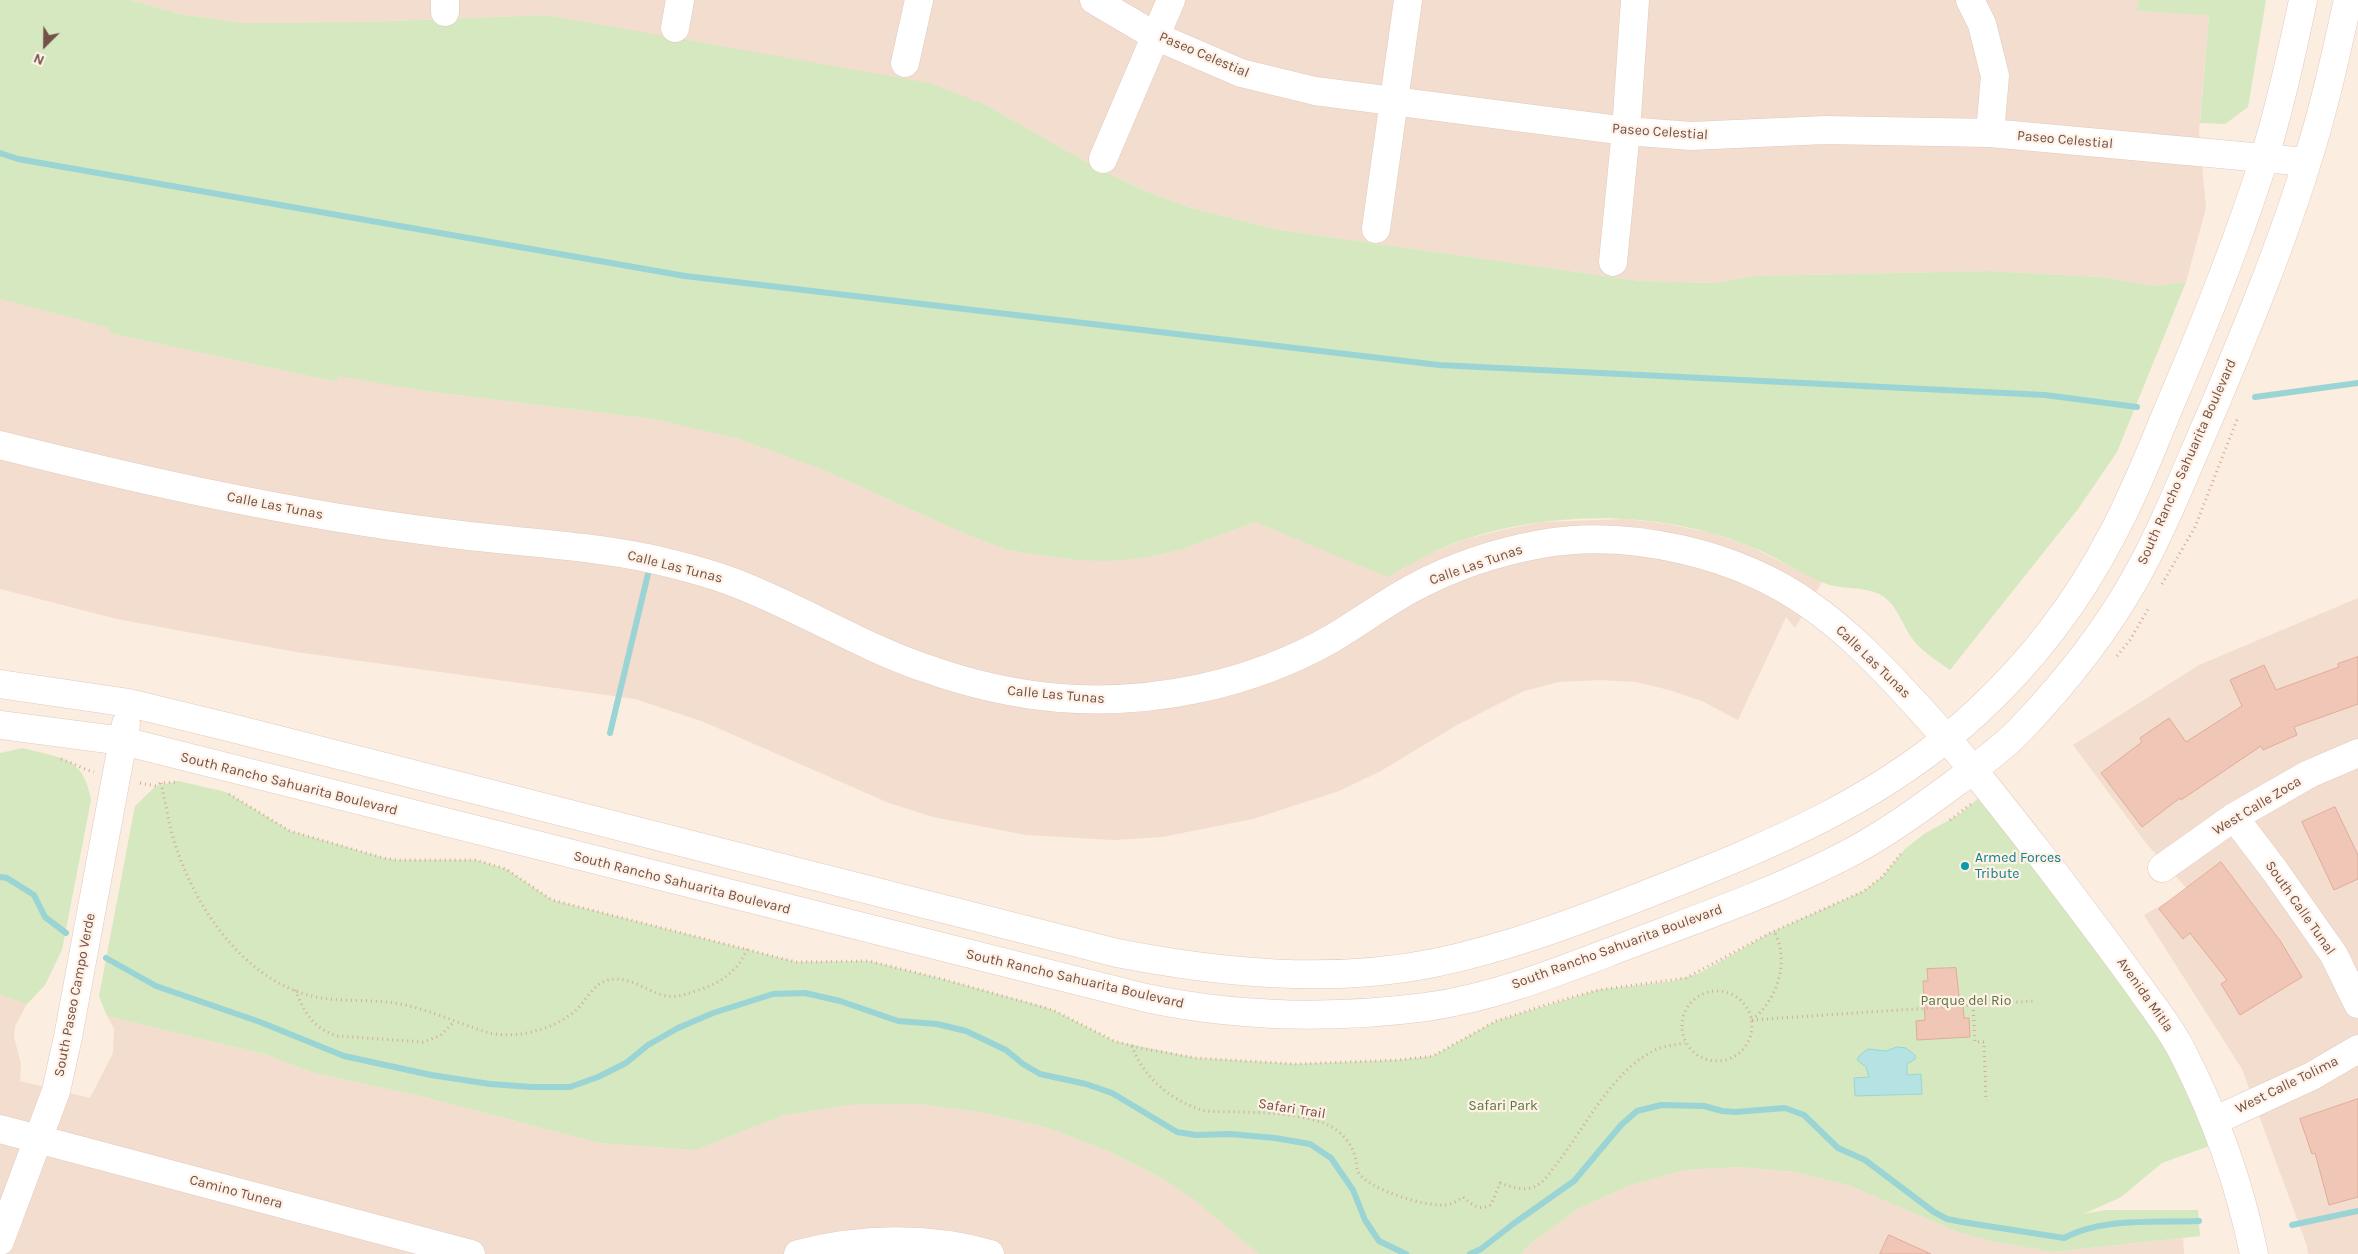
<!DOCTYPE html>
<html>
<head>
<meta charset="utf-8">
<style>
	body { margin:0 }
	#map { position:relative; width:2358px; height:1254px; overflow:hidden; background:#fbeddf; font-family:Karla,sans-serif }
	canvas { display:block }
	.north { position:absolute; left:20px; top:20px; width:50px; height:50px; -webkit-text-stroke:4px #fff1e5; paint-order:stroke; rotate:203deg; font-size:14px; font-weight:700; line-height:20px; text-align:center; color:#715148 }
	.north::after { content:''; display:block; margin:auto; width:18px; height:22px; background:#715148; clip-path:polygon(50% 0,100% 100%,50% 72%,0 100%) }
</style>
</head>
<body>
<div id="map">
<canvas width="2358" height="1254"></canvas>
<div class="north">N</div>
</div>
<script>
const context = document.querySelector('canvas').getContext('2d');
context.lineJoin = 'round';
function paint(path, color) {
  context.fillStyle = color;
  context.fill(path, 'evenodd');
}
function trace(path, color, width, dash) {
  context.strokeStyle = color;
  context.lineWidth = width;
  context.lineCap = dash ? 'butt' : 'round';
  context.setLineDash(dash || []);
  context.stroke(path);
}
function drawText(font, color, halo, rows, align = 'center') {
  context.font = font + ' Karla,sans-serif';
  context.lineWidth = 4.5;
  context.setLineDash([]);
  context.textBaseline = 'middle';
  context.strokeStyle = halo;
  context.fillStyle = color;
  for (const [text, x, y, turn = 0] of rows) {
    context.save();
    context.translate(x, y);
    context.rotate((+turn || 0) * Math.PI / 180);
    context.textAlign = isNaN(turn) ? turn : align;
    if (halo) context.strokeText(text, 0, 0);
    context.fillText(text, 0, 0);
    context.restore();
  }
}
const residential = new Path2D(`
	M130 0H2139L2138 11 2209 14 2199 132 2206 208 2186 282 2155 286 2099 277 1988 271 1755 276 1714 283 1641 281 1279 230 1188 207 1143 190 1099 169 984 104 546 15 364 22 243 23 180 14Z
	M0 299 111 328 109 333 337 382 338 375 425 391 653 419 739 439 823 470 970 536 1008 550 1039 555 1075 560 1149 557 1183 549 1255 522 1388 576 1425 556 1463 540 1502 530 1542 522 1626 519 1668 524 1711 533 1749 546 1822 582 1795 628 1786 617 1738 720 1702 701 1669 690 1636 682 1600 680 1559 682 1524 691 1457 725 1381 771 1339 791 1253 819 1162 837 1114 840 1026 835 933 817 889 803 704 722 635 699 296 652 117 619 0 589Z
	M2358 598V1254H2308L2307 1246 2242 1069 2144 915 2188 890 2146 843 2073 745 2199 665Z
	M0 995 27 1004 15 1026 14 1037 21 1064 20 1081 90 1098 113 1053 114 1029 107 1016 264 1054 314 1073 420 1096 599 1143 695 1150 785 1115 850 1105 916 1104 981 1112 1045 1127 1106 1150 1165 1180 1193 1199 1259 1254H0Z
	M1740 1167 1794 1172 1848 1185 1958 1232 1994 1242 2053 1252 2183 1238 2184 1254H1521L1530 1244 1578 1209 1628 1186 1685 1170Z`);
const green = new Path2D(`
	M0 0H130L180 14 243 23 364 22 546 15 929 83 984 104 1099 169 1143 190 1188 207 1279 230 1641 281 1714 283 1755 276 1988 271 2099 277 2155 286 2186 282 2117 452 2078 509 1950 670C1939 662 1924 653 1915 642 1902 627 1898 603 1879 594 1863 586 1842 590 1824 583 1798 572 1775 556 1749 546 1661 510 1553 510 1463 540 1437 549 1412 563 1388 577L1255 522 1183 549 1149 557 1110 561 1076 560 1039 555 1008 550 970 536 823 470 739 439 653 419 425 391 338 376 337 382 109 333 110 328 0 299Z
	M2139 0H2266L2248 107 2225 124 2200 123 2209 15 2137 11Z
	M23 748C61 759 83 755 91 800L62 950 45 985 27 1004 0 995V753Z
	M178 781 226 792 290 831 384 858 397 860H476L506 869 552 900 796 962 869 961 942 979 1041 1006 1053 1010 1114 1041 1196 1058 1296 1064 1398 1060 1433 1056 1496 1021 1598 990 1674 981 1700 973 1770 933 1864 891 1882 877 1905 849 1924 834 1960 814 1989 789 2086 914 2223 1141 2162 1163 2121 1197 2084 1214 2105 1210H2198L2200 1236 2053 1252 1994 1242 1958 1232 1848 1185 1794 1172 1740 1167 1685 1170 1628 1186 1578 1209 1530 1244 1521 1254H1259L1193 1199 1165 1180 1106 1150 1045 1127 981 1112 916 1104 850 1105 785 1115 695 1150 599 1143 420 1096 314 1073 264 1054 107 1016 99 996 135 806 156 786Z`);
const water = new Path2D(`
	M1897 1047 1906 1048 1915 1055V1059L1907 1064V1075L1921 1074 1922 1094 1855 1096 1854 1078 1869 1077 1866 1067 1857 1060 1860 1055 1868 1049 1886 1051Z`);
const stream = new Path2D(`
	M0 153 18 159 685 276 1439 365 2045 395 2137 407
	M2255 397 2358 383
	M610 733 648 574
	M0 877 7 878 34 895 45 917 66 933
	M106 958 156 986 260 1022 344 1056 431 1075 490 1084 532 1087H570L598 1077 626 1063 648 1045 678 1028 713 1013 773 994 805 993 840 1001 898 1021 937 1024 966 1031 1006 1050 1023 1064 1040 1074 1086 1084 1112 1093 1177 1132 1196 1135 1230 1134 1275 1138 1310 1144 1331 1158 1353 1190 1365 1220 1379 1241 1406 1254
	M2292 1225 2358 1211
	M1470 1254 1481 1249 1513 1224 1574 1181 1621 1125 1637 1111 1661 1105 1704 1106 1722 1111 1735 1112 1785 1108 1804 1115 1838 1148 1865 1160 1934 1212 1947 1219 1962 1222 2064 1238C2103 1217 2155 1223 2199 1221`);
const building = new Path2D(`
	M2358 657V704L2294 727 2297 735 2263 750 2261 746 2181 800 2180 798 2142 827 2101 773 2142 742 2140 738 2169 718 2186 742 2242 706 2230 680 2264 665 2276 690 2339 667 2338 664Z
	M2335 807 2358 855V879L2334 890 2302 822Z
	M2221 862 2281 942 2302 977 2240 1015 2221 984 2227 980 2190 933 2183 939 2159 909Z
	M1956 968 1960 1006 1963 1005 1964 1018H1969L1970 1037 1917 1040 1916 1021 1925 1020 1923 981H1928L1927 969Z
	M2358 1099V1197L2329 1205 2315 1153 2312 1154 2300 1119Z
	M1889 1235 1931 1254H1880Z`);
const path = new Path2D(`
	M2162 584 2195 527 2238 417
	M2117 656 2130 640 2148 609
	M61 759C73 763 82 769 94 772
	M140 783 156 786 161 783 179 782
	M161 783C166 804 169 827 176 847 197 910 245 981 315 997 340 1002 368 999 394 1003 427 1008 457 1023 489 1033 517 1039 553 1030 575 1011 586 1001 593 984 608 980 630 975 646 992 667 996 677 998 686 994 696 991 719 984 738 972 747 949
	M229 794 290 831 384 858 397 860H476L506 869 552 900 796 962 869 961 942 979 1053 1010 1114 1041 1140 1048 1196 1058 1296 1064 1398 1060 1433 1056 1496 1021 1555 1002 1598 990 1686 978 1770 933 1864 891 1882 877 1903 851
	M1950 820 1971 804
	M295 990C305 1013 313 1029 338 1036L423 1042 440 1036 454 1022
	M1682 1026a35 35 0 1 1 70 0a35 35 0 1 1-70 0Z
	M1973 1005 1975 1042H1984L1986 1101
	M1752 1020 2033 1001
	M1752 1020C1778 999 1790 961 1774 931
	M1132 1046C1143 1078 1173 1102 1205 1111 1244 1113 1289 1110 1326 1124 1340 1130 1352 1143 1355 1157 1357 1162 1356 1168 1358 1172 1368 1190 1427 1207 1446 1205 1453 1204 1458 1200 1463 1197 1472 1205 1479 1211 1491 1205L1500 1183C1511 1187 1523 1191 1534 1187 1544 1183 1551 1171 1558 1162 1586 1126 1612 1071 1655 1050 1664 1046 1675 1045 1685 1043`);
const minor = new Path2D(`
	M445 0V12
	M1094 0 1155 36 1241 73 1315 91 1626 131 1691 136 1825 130 1990 133 2307 162
	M1970 0 1982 24 1995 76 1990 133
	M675 28 680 0
	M905 63 919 0
	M1103 159 1171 0
	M1376 229 1408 0
	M1613 262 1626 131 1635 0
	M0 445C144 481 290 514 437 532 509 542 581 544 652 559 678 565 705 572 730 581 798 606 859 646 928 669 970 684 1014 694 1059 698 1153 705 1251 685 1333 638 1360 622 1385 603 1413 588 1452 567 1497 552 1541 544 1629 528 1739 554 1811 606 1848 632 1880 665 1910 698 1963 754 2009 815 2056 875 2086 915 2116 954 2145 995 2158 1013 2172 1031 2182 1051 2216 1117 2239 1181 2254 1254
	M0 684 129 703 228 727 1117 953C1220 973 1330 984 1434 963 1507 948 1578 921 1647 894 1768 846 1880 802 1977 712 2032 661 2078 601 2112 535 2137 489 2155 440 2175 393 2208 316 2239 238 2264 159 2280 107 2292 53 2303 0
	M0 725 123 741 1146 998C1237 1017 1334 1019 1426 1007 1499 997 1569 967 1636 942 1705 916 1775 891 1840 858 1882 837 1920 809 1958 781 1978 765 2001 750 2019 731 2063 685 2105 633 2136 577 2166 523 2188 465 2213 409 2247 328 2281 246 2307 162 2324 109 2336 54 2348 0
	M2234 817 2275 871 2334 955 2358 1004
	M2162 868 2234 817 2309 774 2358 753
	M2216 1120 2312 1076 2358 1049
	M0 1129 471 1254
	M0 1241 56 1091 68 1037 126 724
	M798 1254C860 1238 927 1236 990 1254`);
const markers = [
	[1965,866,5,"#0f9aa8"]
];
const streetNames = [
	["Paseo Celestial",1204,55,23],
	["Paseo Celestial",1660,132,4],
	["Paseo Celestial",2065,140,5],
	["South Rancho Sahuarita Boulevard",2187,462,-66],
	["Calle Las Tunas",275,506,11],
	["Calle Las Tunas",1476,565,-19],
	["Calle Las Tunas",675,567,14],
	["Calle Las Tunas",1873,662,44],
	["Calle Las Tunas",1056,695,5],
	["South Rancho Sahuarita Boulevard",289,784,14],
	["West Calle Zoca",2257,806,-31],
	["South Rancho Sahuarita Boulevard",682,883,14],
	["South Calle Tunal",2300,908,55],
	["South Rancho Sahuarita Boulevard",1617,947,-20],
	["South Rancho Sahuarita Boulevard",1075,979,13],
	["South Paseo Campo Verde",75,995,-79],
	["Avenida Mitla",2145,995,55],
	["West Calle Tolima",2287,1085,-26],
	["Safari Trail",1292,1109,9],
	["Camino Tunera",236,1192,15]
];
const cultureNames = [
	["Armed Forces",1975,858],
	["Tribute",1975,874]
];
const parkNames = [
	["Parque del Rio",1966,1001],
	["Safari Park",1503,1106]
];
paint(residential, '#f3ddce');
paint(green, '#d5e8bf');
paint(water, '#b5e3e4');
trace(water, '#9bd4d5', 1);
trace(stream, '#9bd4d5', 6);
paint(building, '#f0c7b7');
trace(building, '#e2ab98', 1);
trace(minor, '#e1cabf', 29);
trace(path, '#d4aa9b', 3, [1, 4]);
trace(minor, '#fff', 28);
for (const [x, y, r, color] of markers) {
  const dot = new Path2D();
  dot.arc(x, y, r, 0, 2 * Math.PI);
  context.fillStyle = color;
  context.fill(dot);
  trace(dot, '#fff1e5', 2);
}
drawText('14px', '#715148', '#fff1e5', streetNames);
drawText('14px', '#0d838f', '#fff1e5', cultureNames, 'left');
drawText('14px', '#577740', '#fff1e5', parkNames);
</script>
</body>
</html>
